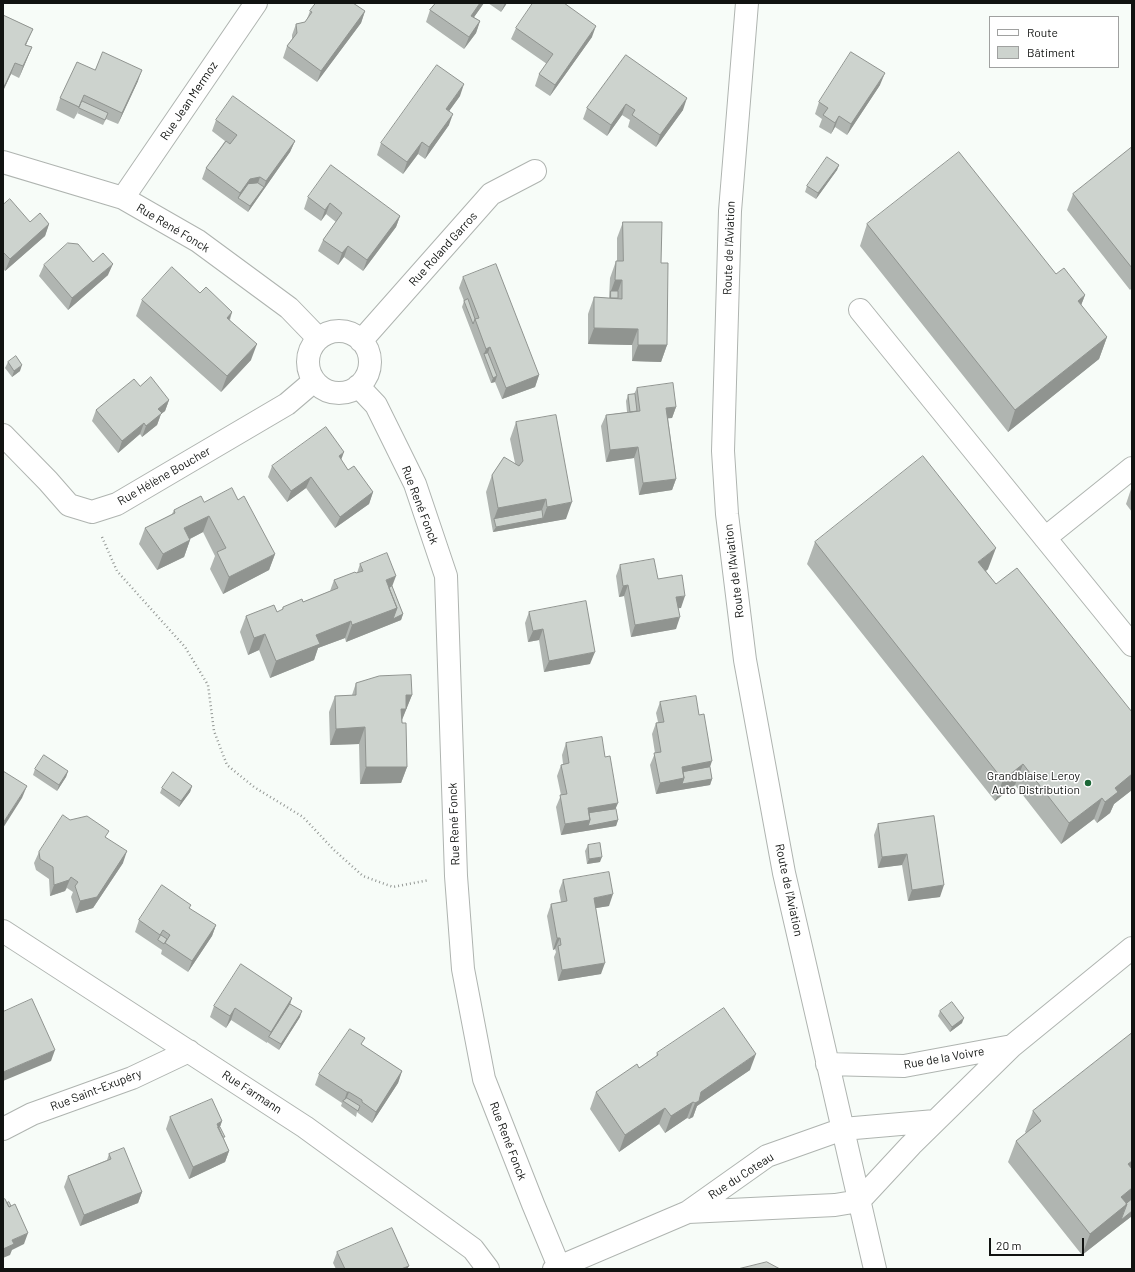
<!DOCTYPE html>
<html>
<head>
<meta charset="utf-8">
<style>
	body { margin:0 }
	#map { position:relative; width:1135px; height:1272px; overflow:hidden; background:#f7fcf8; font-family:Barlow,sans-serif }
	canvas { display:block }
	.frame { position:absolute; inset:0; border:4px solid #111311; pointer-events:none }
	.legend { position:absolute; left:989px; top:16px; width:130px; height:52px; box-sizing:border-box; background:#fff; border:1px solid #a0a1a0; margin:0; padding:5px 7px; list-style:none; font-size:12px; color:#111311 }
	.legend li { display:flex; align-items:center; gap:8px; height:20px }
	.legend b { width:20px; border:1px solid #a0a1a0 }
	.scale { position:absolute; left:989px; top:1238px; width:95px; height:18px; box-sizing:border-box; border:2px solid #111311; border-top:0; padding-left:5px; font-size:12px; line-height:14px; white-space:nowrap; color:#111311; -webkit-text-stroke:3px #fff; paint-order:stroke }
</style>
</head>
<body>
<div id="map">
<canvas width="1135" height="1272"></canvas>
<div class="frame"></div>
<ul class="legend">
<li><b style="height:5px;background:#fff"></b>Route</li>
<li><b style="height:11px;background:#cdd3ce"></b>Bâtiment</li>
</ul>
<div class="scale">20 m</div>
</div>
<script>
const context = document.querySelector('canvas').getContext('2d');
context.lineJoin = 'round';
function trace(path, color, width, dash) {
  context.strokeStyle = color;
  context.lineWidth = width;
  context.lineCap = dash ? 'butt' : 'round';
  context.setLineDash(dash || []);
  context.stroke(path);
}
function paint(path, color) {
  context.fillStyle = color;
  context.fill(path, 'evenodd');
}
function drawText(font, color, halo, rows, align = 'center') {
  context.font = font + ' Barlow,sans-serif';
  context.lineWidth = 3;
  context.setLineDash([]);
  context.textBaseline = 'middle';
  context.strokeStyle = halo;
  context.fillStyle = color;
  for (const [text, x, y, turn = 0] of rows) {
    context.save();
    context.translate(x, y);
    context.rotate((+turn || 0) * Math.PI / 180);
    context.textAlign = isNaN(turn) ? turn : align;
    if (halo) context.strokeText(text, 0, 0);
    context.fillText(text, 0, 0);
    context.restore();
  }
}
const path = new Path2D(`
	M102 537 117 571 185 647 208 685 214 731 227 765 254 787 303 817 334 850 363 876 393 887 429 880`);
const minor = new Path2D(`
	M747 3 730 211 723 451 727 514 745 660 784 873 875 1269
	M3 162 123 198 198 241 289 308 318 338
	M123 198 256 3
	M860 310 1132 645
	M308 362a31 31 0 1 1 62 0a31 31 0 1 1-62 0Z
	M361 341 491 194 535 171
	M358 386 376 405 415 484 446 576 456 876 463 969 484 1079 533 1204 560 1269
	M3 435 48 481 69 505 92 512 117 504 287 404 314 381
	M1045 538 1132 468
	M3 931 305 1127 473 1249 488 1269
	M827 1064 904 1066 1012 1046
	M3 1129 32 1114 132 1078 189 1051
	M859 1201 911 1145 1012 1046 1132 948
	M688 1212 835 1205 859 1201
	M554 1269 688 1212 767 1156 843 1129 935 1121`);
const wall = new Path2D(`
	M436 3H484L474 17 480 21 476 33 464 49 426 22 430 10Z
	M488 3H507L501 12Z
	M310 11H365L361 23 317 82 283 58 287 46 292 39V35L296 24 305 22 307 19Z
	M3 15 33 29 26 45 32 47 27 59 19 78 11 74 3 91Z
	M516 28 592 37 550 96 535 86 539 74 547 64 511 39Z
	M626 55 683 110 656 147 628 127 630 120 622 115 607 136 583 119 587 108Z
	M95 70 138 81 118 124 106 119 103 125 77 113 79 110 74 119 56 110 60 98Z
	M880 85 847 135 835 127 831 134 819 127 822 119 815 114 819 102Z
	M460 96 449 111V125L425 159 418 154 403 174 377 155 381 143Z
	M216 120 295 141 290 152 248 212 202 179 206 168 225 141 212 131Z
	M1132 147V288L1130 290 1067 210 1073 194Z
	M839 165 837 170 816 199 805 192 807 186Z
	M308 197 400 216 396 227 363 271 344 257 338 265 318 251 323 240 336 222 326 214 321 221 304 209Z
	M3 205 30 222 49 224 45 236 5 271 3 268Z
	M623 222 661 263 667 345 661 362 632 361V345L588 344V314L594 297 609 298 610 278 616 261H617V238Z
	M867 224 1056 274 1085 295 1081 305 1107 337 1099 359 1008 432 860 246Z
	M93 262 108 275 68 310 39 276 44 265Z
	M463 277 539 375 535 387 502 399 495 382 491 383 462 307 464 301 459 288Z
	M200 293 232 312 230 320 251 360 221 392 136 316 142 300Z
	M8 362 20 371 12 377 5 368Z
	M140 386 169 400 165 411 161 414 157 425 142 437 140 434 118 453 92 421 96 410Z
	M637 388 676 407 672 418H668L676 479 672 490 639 495 634 458 606 462 601 426 606 415 627 412 626 401 628 395 634 394Z
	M516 422 566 519 493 532 486 492 492 475 515 463 510 439Z
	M341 460 348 470 373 492 369 504 335 528 306 488 287 502 268 477 272 466Z
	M1132 486V512L1126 504Z
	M238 500 275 554 269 570 223 594 210 569 215 556 203 532 190 539V540L184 557 157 570 139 544 145 528 172 514 174 510 204 502Z
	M815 542 988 569 986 571 996 584 1132 712V790L1114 804 1110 813 1097 823 1094 819 1061 844 1015 785 995 801 807 564Z
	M360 564 392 586 403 614 401 620 346 642 345 638 318 648 314 660 270 678 259 650 248 655 240 632 246 616 277 612 282 610 283 607 303 602 330 591 334 580 357 573Z
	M620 565 658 579 681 608H678L676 629 631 637 624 596 619 597 616 576Z
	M529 612 590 664 544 672 539 640 528 642 525 623Z
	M356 683 412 695 402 719 407 767 401 783 360 784 359 744 330 745 329 712 335 696 352 695Z
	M660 702 710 767 712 779 710 785 656 794 650 765 655 753 652 734 656 723 658 722 656 713Z
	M566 743 605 757 618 820 616 826 561 835 556 807 561 795 557 776 561 765 563 764 562 755Z
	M35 769 68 771 66 777 57 791 33 775Z
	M192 786 190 792 179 807 160 793 162 788Z
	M934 816 940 897 908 901 902 865 878 868 874 835 878 824Z
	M70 820 107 838 123 863 93 908 76 913 71 897 73 892 67 888 65 891 50 896 49 879 36 870 34 863 39 852Z
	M588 845 600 862 587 864 585 851Z
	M563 880 609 906 596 908 601 974 558 981 554 957 556 952 555 949 553 950 547 916 551 904 561 902 559 891Z
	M139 920 216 925 212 936 188 972 161 954 162 950 135 932Z
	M292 998 290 1004 300 1017 279 1050 267 1042V1043L231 1020 226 1028 210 1017 214 1006Z
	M940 1011 962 1023 950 1032 938 1016Z
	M1132 1033V1216L1082 1255 1008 1162 1016 1141 1026 1133 1025 1132 1033 1111Z
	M362 1045 402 1071 398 1083 372 1123 358 1113 357 1112 356 1117 341 1106 342 1103 315 1085 319 1074Z
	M657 1053 750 1070 697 1106 693 1117 689 1119 687 1118 665 1133 659 1124 619 1152 590 1109 596 1092 639 1068 656 1057Z
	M170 1117 222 1121 220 1127 224 1139 229 1151 225 1162 189 1179 166 1129Z
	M109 1154 142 1192 138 1203 80 1226 64 1187 68 1176 107 1160Z
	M337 1252 407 1269H336L333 1263Z`);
const shadedWall = new Path2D(`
	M480 3H484L467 27 471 16Z
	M505 3H507L501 12Z
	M365 11 361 23 317 82 321 71Z
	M480 21 476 33 464 49 469 37Z
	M596 26 592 37 550 96 555 85Z
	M33 29 28 40 21 56 25 45Z
	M32 47 27 59 19 78 23 66Z
	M15 63 11 74 3 91V86Z
	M142 70 138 81 118 124 122 113Z
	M885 73 880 85 847 135 851 124Z
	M464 84 460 96 442 121 446 109Z
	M687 98 683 110 656 147 660 135Z
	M626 104 622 115 607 136 611 125Z
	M453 114 449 125 425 159 429 147Z
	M839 116 835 127 831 134 835 123Z
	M295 141 290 152 248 212 250 206 264 187 266 181Z
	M422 142 418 154 403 174 407 162Z
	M839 165 837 170 816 199 818 193Z
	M260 177 256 189 238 198 240 193 250 179Z
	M330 203 326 214 321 221 325 210Z
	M400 216 396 227 363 271 367 260Z
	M49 224 45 236 5 271 10 259Z
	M348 246 344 257 338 265 342 253Z
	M113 264 108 275 68 310 72 298Z
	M615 280H622L616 297 611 291Z
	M1085 295 1077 316 1078 301Z
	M232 312 226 328 227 318Z
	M594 328 638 329 632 345 588 344Z
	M1107 337 1099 359 1008 432 1015 410Z
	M257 344 251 360 221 392 227 376Z
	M638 345H667L661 362 632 361Z
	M490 347 486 359 484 354 486 349Z
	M22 365 20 371 12 377 14 371Z
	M539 375 535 387 502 399 506 388Z
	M497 376 495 382 491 383 493 378Z
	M169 400 165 411 161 414 157 425 142 437 146 426 158 409Z
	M676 407 672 418 662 419 666 408Z
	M144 423 140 434 118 453 122 441Z
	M638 447 634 458 606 462 610 450Z
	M344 452 340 463 339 456Z
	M311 477 306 488 287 502 291 491Z
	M676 479 672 490 639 495 643 483Z
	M373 492 369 504 335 528 340 517Z
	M546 499 540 515 494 519 498 508Z
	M572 502 566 519 493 532 496 527 543 518 547 507Z
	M209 516 203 532 178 545 184 528Z
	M190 540 184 557 157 570 163 554Z
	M996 548 988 569 971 583 978 562Z
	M275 554 269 570 223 594 229 577Z
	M396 576 390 592 386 580Z
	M628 585 624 596 619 597 623 586Z
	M685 596 681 608 672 609 676 597Z
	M397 608 403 614 401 620 346 642 352 625Z
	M680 617 676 629 631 637 635 625Z
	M351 621 345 638 318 648 314 660 270 678 276 661 316 635Z
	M543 629 539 640 528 642 533 631Z
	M265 634 259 650 248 655 254 638Z
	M595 652 590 664 544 672 549 661Z
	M406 695H412L400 725 397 720Z
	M365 727 359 744 330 745 336 729Z
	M712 761 708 773 681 778 682 767Z
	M1023 764 1015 785 995 801 1003 780Z
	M366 767H407L401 783 360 784Z
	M68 771 66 777 57 791 59 785Z
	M1132 774V790L1114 804 1110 813 1097 823 1105 802 1115 788Z
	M684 778 712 779 710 785 656 794 660 783Z
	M27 786 22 798 3 828V823Z
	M192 786 190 792 179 807 181 801Z
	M1102 798 1094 819 1061 844 1069 823Z
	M618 803 613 815 587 819 588 808Z
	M590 820H618L616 826 561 835 565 824Z
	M127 851 123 863 93 908 76 913 80 901Z
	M907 854 902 865 878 868 882 857Z
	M602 857 600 862 587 864 589 859Z
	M71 877 65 891 50 896 54 885Z
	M944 885 940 897 908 901 912 890Z
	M613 894 609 906 590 909 594 898Z
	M216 925 212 936 188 972 192 961Z
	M557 938H560L555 949 553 950Z
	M605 963 601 974 558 981 562 970Z
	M292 998 288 1010 269 1037 267 1043 271 1032Z
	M235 1008 231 1020 226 1028 230 1016Z
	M302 1011 300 1017 279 1050 281 1044Z
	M964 1018 962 1023 950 1032 952 1027Z
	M55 1050 51 1061 3 1081V1072Z
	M756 1054 750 1070 697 1106 693 1117 689 1119 695 1103 701 1092Z
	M402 1071 398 1083 372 1123 376 1112Z
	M347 1092H349L345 1102 344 1101Z
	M693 1102 687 1118 665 1133 671 1116Z
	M665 1108 659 1124 619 1152 625 1135Z
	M222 1121 218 1132 217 1124Z
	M229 1151 225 1162 189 1179 193 1167Z
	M1132 1161V1176L1128 1164Z
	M1132 1188V1203L1125 1208 1119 1226 1082 1255 1090 1234 1121 1197Z
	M142 1192 138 1203 80 1226 84 1215Z
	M1132 1211V1216L1119 1226 1121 1220Z
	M28 1233 24 1244 12 1250 10 1255 3 1258V1249L12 1240Z
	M409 1266 407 1269H401Z`);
const building = new Path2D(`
	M316 3H353L365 11 321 71 287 46 297 33 296 24 305 22 312 12 310 11Z
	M436 3H480L471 16 480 21 469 37 430 10Z
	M533 3H564L596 26 555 85 539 74 553 54 516 28Z
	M3 15 33 29 25 45 32 47 23 66 15 63 5 85 3 86Z
	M103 52 142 70 122 113 84 95 79 107 60 98 77 62 95 70Z
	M851 52 885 73 851 124 839 116 835 123 823 115 828 108 819 102Z
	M626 55 687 98 660 135 632 115 635 110 626 104 611 125 587 108Z
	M437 65 464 84 446 109 453 114 429 147 422 142 407 162 381 143Z
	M233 96 295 141 266 181 260 177 250 179 240 193 206 168 226 141 230 144 237 135 216 120Z
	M82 101 108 113 105 120 79 108Z
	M1132 147V268L1073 194Z
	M959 152 1056 274 1064 268 1085 295 1078 301 1107 337 1015 410 867 224Z
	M827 157 839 165 818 193 807 186Z
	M331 165 400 216 367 260 348 246 342 253 323 240 342 213 330 203 325 210 308 197Z
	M258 183 264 187 250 206 238 198 248 184Z
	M10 199 30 222 40 213 49 224 10 259 3 252V205Z
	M623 222H662L661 263H668L667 345H638V329L594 328V297L622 299V280H615L616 261H623Z
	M68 243 78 244 93 262 103 253 113 264 72 298 44 265Z
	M496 264 539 375 506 388 490 347 486 349 475 319 479 318 463 277Z
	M172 267 200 293 206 287 232 312 227 318 257 344 227 376 142 300Z
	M611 291H618V298H611Z
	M468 299 475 319 473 324 464 301Z
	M488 353 497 376 493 378 484 354Z
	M16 356 22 365 14 371 8 362Z
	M151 377 169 400 158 409 162 413 146 426 144 423 122 441 96 410 134 379 140 386Z
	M673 383 676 407 666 408 676 479 643 483 638 447 610 450 606 415 640 411 637 388Z
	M635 394 637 411 630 412 628 395Z
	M556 415 572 502 547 507 546 499 498 508 492 475 504 457 519 466 523 461 516 422Z
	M326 427 344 452 339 456 348 470 354 466 373 492 340 517 311 477 291 491 272 466Z
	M923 456 996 548 978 562 996 584 1017 568 1132 712V774L1115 788 1118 792 1105 802 1102 798 1069 823 1023 764 1003 780 815 542Z
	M232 488 238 500 244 496 275 554 229 577 217 552 226 548 209 516 184 528 190 540 163 554 145 528 175 513 174 510 201 496 204 502Z
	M542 510 543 518 496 527 494 519Z
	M387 553 396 576 386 580 397 608 352 625 351 621 316 635 320 644 276 661 265 634 254 638 246 616 274 605 277 612 283 609V607L302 599 303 602 338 588 334 580 355 572 356 573 363 571 360 564Z
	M654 559 658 579 682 575 685 596 676 597 680 617 635 625 628 585 623 586 620 565Z
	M392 586 403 614 393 619 397 608 389 588Z
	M586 601 595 652 549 661 543 629 533 631 529 612Z
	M411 675 412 695H406V709H401L402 723H406L407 767H366L365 727 336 729 335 696 356 695V683L379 676Z
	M696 696 699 715 704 714 712 761 682 767 684 778 660 783 654 753 661 752 656 723 664 722 660 702Z
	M602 737 605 757 610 756 618 803 588 808 590 820 565 824 560 795 567 794 561 765 569 763 566 743Z
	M44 755 68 771 59 785 35 769Z
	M710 767 712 779 682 784 684 778 683 772Z
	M3 771 27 786 3 823Z
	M173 772 192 786 181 801 162 788Z
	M616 809 618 820 588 826 590 820 589 813Z
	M63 815 70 820 87 816 109 831 105 837 127 851 97 897 80 901 75 886 78 882 71 877 69 880 54 885 53 867 40 859 39 852Z
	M934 816 944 885 912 890 907 854 882 857 878 824Z
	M600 843 602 857 589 859 588 845Z
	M609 872 613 894 594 898 605 963 562 970 558 946 561 945 560 938H557L551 904 567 901 563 880Z
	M162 885 191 905 189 908 216 925 192 961 165 943 170 935 163 930 160 935 139 920Z
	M161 935 167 939 164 944 158 940Z
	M241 964 292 998 271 1032 235 1008 230 1016 214 1006Z
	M32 999 55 1050 3 1072V1012Z
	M952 1002 964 1018 952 1027 940 1011Z
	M290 1004 302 1011 281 1044 269 1037Z
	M724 1008 756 1054 701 1092 699 1101 695 1103 693 1102 671 1116 665 1108 625 1135 596 1092 637 1064 639 1068 658 1055 657 1053Z
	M350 1029 365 1038 361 1044 402 1071 376 1112 362 1102V1100L349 1092H347L319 1074Z
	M1132 1033V1161L1128 1164 1132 1169V1188L1121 1197 1127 1204 1090 1234 1016 1141 1041 1121 1033 1111Z
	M347 1098 360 1106 358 1111 343 1101Z
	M212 1099 222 1121 217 1124 229 1151 193 1167 170 1117Z
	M218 1127H220L225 1137H223Z
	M124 1148 142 1192 84 1215 68 1176 111 1159 109 1154Z
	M5 1199 9 1207 15 1204 28 1233 12 1240 14 1244 3 1249V1200Z
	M1132 1199V1211L1121 1220 1127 1204H1126Z
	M9 1202 11 1206 9 1207 7 1203Z
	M392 1228 409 1266 401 1269H345L337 1252Z
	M767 1262 780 1269H738Z`);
const markers = [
	[1088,783,4,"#1c6837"]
];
const streetNames = [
	["Rue Jean Mermoz",189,101,-56],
	["Rue René Fonck",173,228,31],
	["Route de l'Aviation",729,248,-88],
	["Rue Roland Garros",443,249,-48],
	["Rue Hélène Boucher",164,476,-30],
	["Rue René Fonck",420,505,69],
	["Route de l'Aviation",734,571,-97],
	["Rue René Fonck",454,824,-92],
	["Route de l'Aviation",789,890,78],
	["Rue de la Voivre",944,1058,-10],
	["Rue Saint-Exupéry",96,1090,-21],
	["Rue Farmann",252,1092,33],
	["Rue René Fonck",508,1141,69],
	["Rue du Coteau",741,1176,-33]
];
const poiNames = [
	["Grandblaise Leroy",1080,776],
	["Auto Distribution",1080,790]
];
trace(minor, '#afb4b0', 24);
trace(path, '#949895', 2.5, [1, 3]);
trace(minor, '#fff', 22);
paint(wall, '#b0b5b1');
paint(shadedWall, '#909490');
paint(building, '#cdd3ce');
trace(building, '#909490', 1);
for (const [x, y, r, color] of markers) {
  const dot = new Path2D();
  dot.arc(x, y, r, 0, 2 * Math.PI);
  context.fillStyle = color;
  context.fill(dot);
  trace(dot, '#fff', 1.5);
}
drawText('12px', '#111311', '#fff', streetNames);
drawText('12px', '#111311', '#fff', poiNames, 'right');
</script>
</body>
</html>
